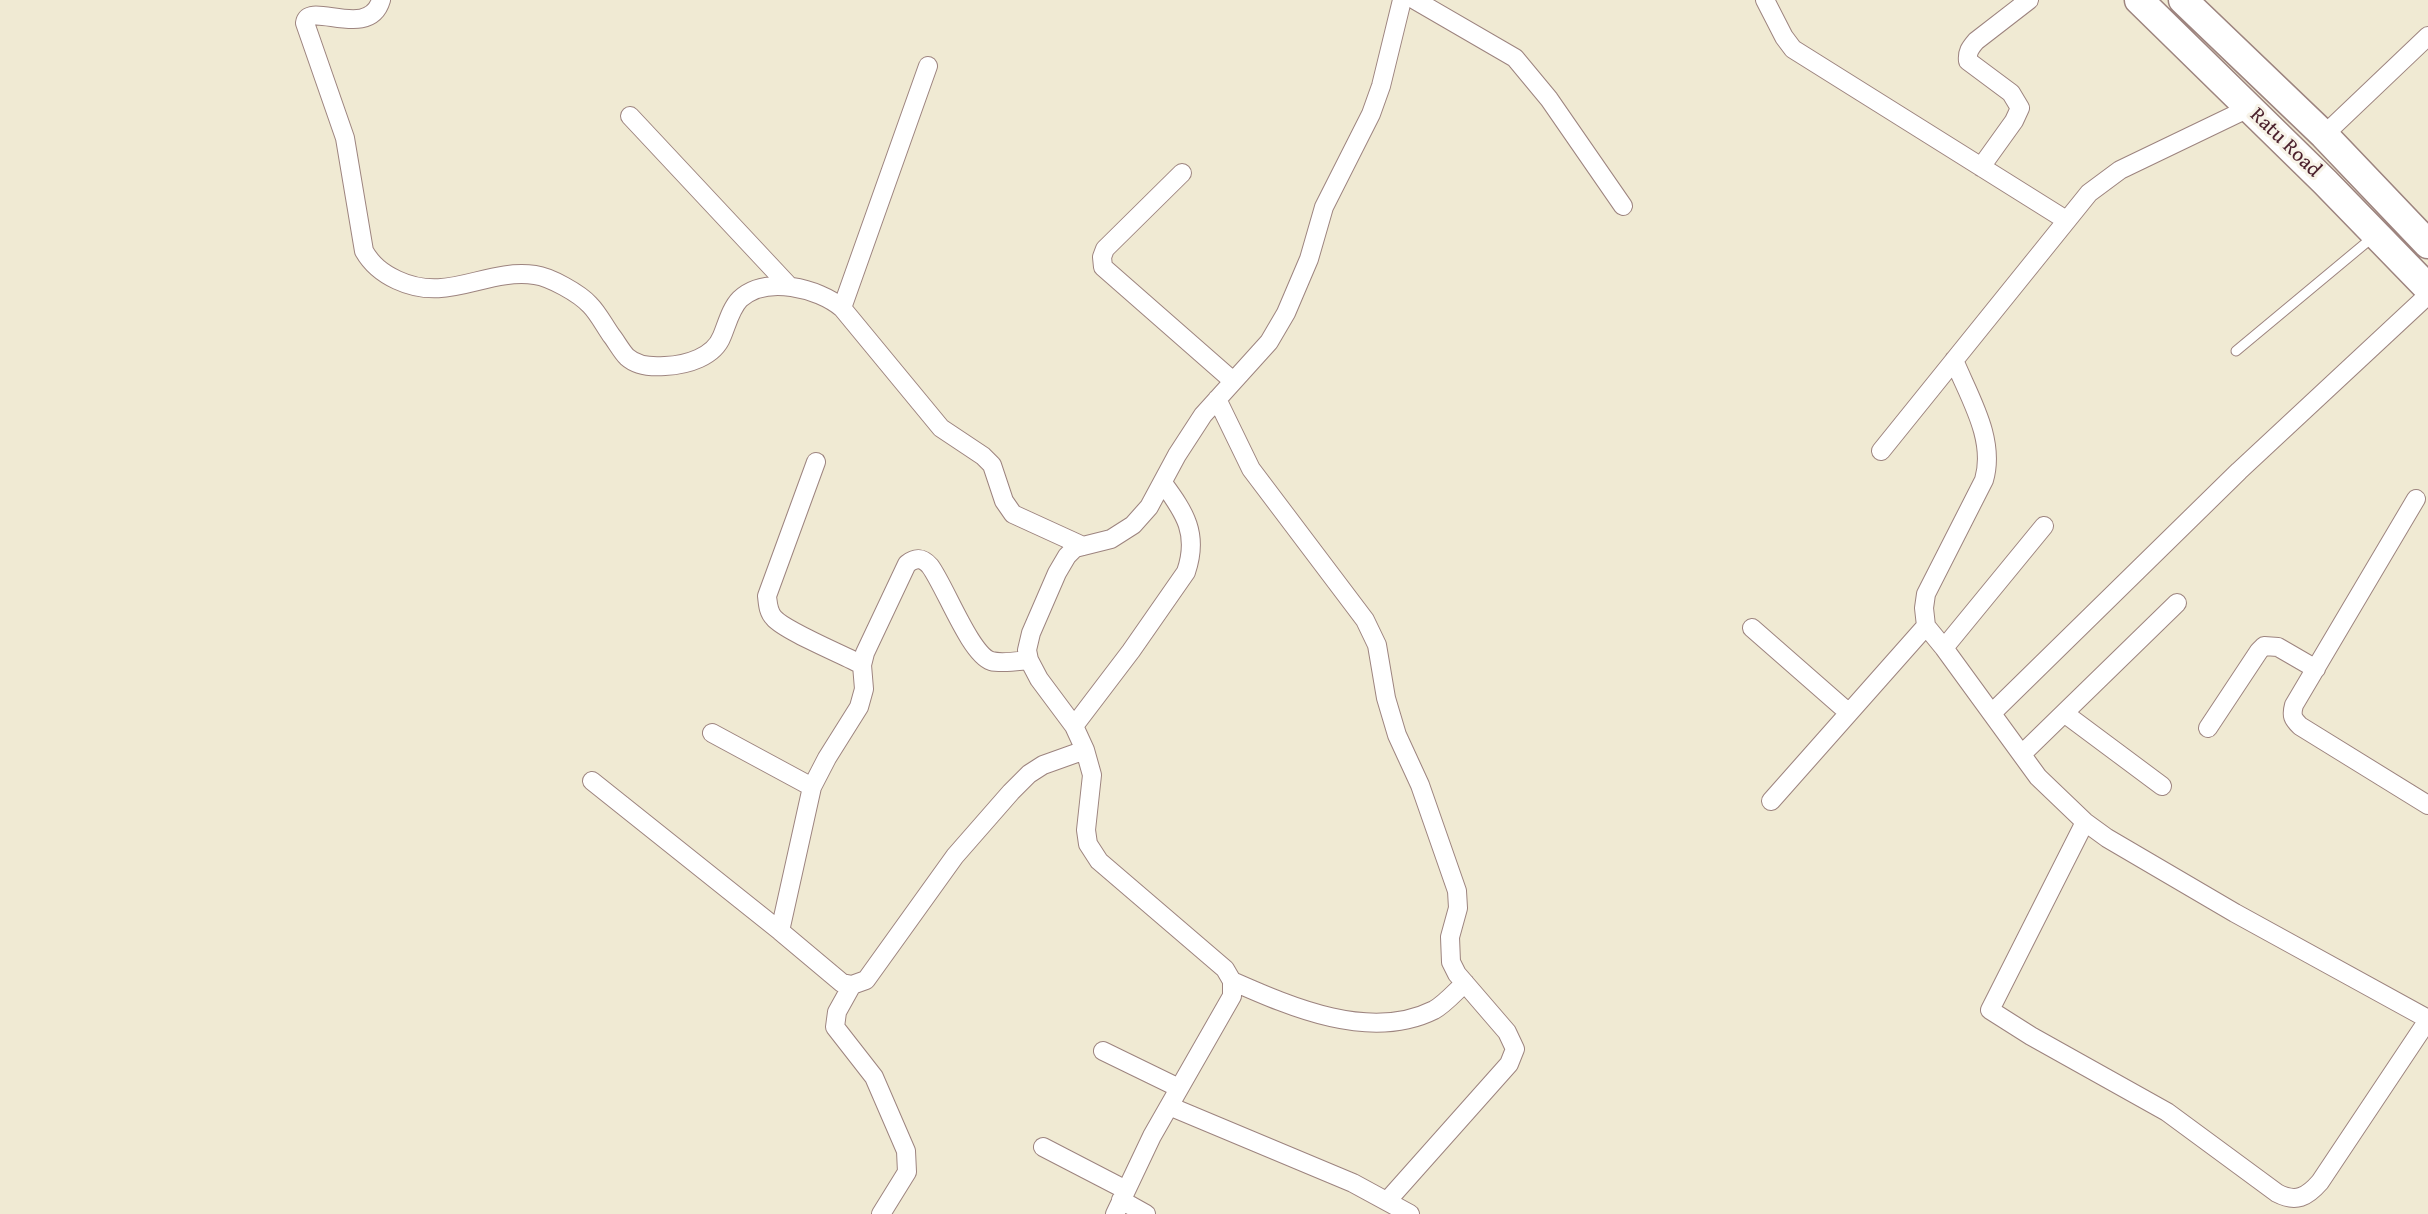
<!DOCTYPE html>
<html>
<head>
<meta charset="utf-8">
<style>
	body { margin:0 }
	canvas { display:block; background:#f0ead3 }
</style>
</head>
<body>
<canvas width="2428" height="1214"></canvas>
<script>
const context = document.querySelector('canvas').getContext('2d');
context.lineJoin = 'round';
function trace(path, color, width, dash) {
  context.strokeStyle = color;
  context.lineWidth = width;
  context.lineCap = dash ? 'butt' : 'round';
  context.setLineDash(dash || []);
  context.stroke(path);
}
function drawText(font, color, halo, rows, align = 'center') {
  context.font = font + ' "Gentium Book Plus",serif';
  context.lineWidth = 6;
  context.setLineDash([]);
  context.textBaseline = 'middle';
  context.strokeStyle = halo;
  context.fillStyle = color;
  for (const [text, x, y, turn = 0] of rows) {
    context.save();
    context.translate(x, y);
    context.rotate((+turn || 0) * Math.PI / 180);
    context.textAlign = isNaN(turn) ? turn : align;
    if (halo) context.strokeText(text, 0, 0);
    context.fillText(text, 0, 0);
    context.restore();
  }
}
const service = new Path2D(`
	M2236 351 2373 237`);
const minor = new Path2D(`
	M381 0C369 41 308 0 305 23L345 138 364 251C372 265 382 273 397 280 448 304 485 268 535 275 550 277 579 293 590 305 598 313 604 325 611 335 616 341 621 351 627 357 637 366 653 367 665 366 687 365 714 357 722 336 727 324 731 308 740 299 766 275 818 288 842 308L941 428 983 456 992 465 1004 501 1013 514 1083 546
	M1415 0 1515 58 1549 99 1623 206
	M1765 0 1784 37 1793 49 2066 220
	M630 116 790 287
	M2324 135 2428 36
	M1981 167 2014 121 2020 108 2011 93 1968 61C1967 52 1970 48 1976 41L2029 0
	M1182 173 1105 249 1102 257 1103 267 1233 381
	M842 308 928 66
	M1954 360C1969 397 1996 439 1984 480L1926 594 1924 608 1926 626 1944 648 2038 777 2085 822 2107 838 2235 913 2428 1019
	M1217 399 1251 469 1365 620 1377 645 1386 698 1397 735 1420 785 1457 891 1458 908 1450 937 1451 962 1457 974 1507 1032 1515 1049 1509 1064 1388 1200
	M1881 451 2089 193 2120 170 2249 108
	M816 462 767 596C768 604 768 612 774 618 785 631 844 655 862 665
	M2416 499 2294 705C2291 716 2293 719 2300 726L2428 805
	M1752 628 1849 713
	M1944 648 2044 526
	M1992 713 2239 471 2428 295
	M2064 713 2162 786
	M1074 726 1131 651 1186 572C1199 534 1185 513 1163 483
	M2208 728 2259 651 2264 646 2278 647 2316 669
	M712 733 812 787
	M2022 754 2177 603
	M592 781 780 931 842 983 852 985 866 980 955 856 1011 792 1029 774 1043 765 1085 750
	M1771 801 1926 626
	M2085 822 1990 1010 2031 1036 2167 1112 2277 1193C2296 1203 2307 1197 2320 1182L2428 1020
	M780 931 812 787 827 758 859 707 864 689 862 665 865 653 907 564C916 557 923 558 930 566 945 586 970 654 991 661 1002 664 1018 661 1029 660
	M1232 981C1291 1007 1370 1042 1434 1010 1445 1004 1456 991 1465 983
	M852 985 837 1012 835 1027 874 1077 906 1151 907 1172 881 1214
	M1103 1051 1179 1088
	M1169 1106 1353 1183 1410 1214
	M1043 1147 1126 1190
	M1121 1200 1146 1214
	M1115 1214 1152 1136 1232 996V981L1225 969 1099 861 1088 844 1086 830 1092 775 1085 750 1074 726 1039 679 1029 660 1027 650 1031 633 1057 573 1067 556 1075 548 1111 539 1133 525 1149 507 1177 455 1203 415 1269 342 1286 313 1309 259 1324 207 1371 114 1381 86 1402 0`);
const primary = new Path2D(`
	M2139 0 2325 182 2428 288
	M2183 0 2324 135 2428 244`);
const streetNames = [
	["Ratu Road",2285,143,44]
];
trace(service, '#9d847f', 11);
trace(minor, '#9d847f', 20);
trace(primary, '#9d847f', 31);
trace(service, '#fff', 9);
trace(minor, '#fff', 18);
trace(primary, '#fff', 28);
drawText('21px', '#4a1f2b', '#f7f3e8', streetNames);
</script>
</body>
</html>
